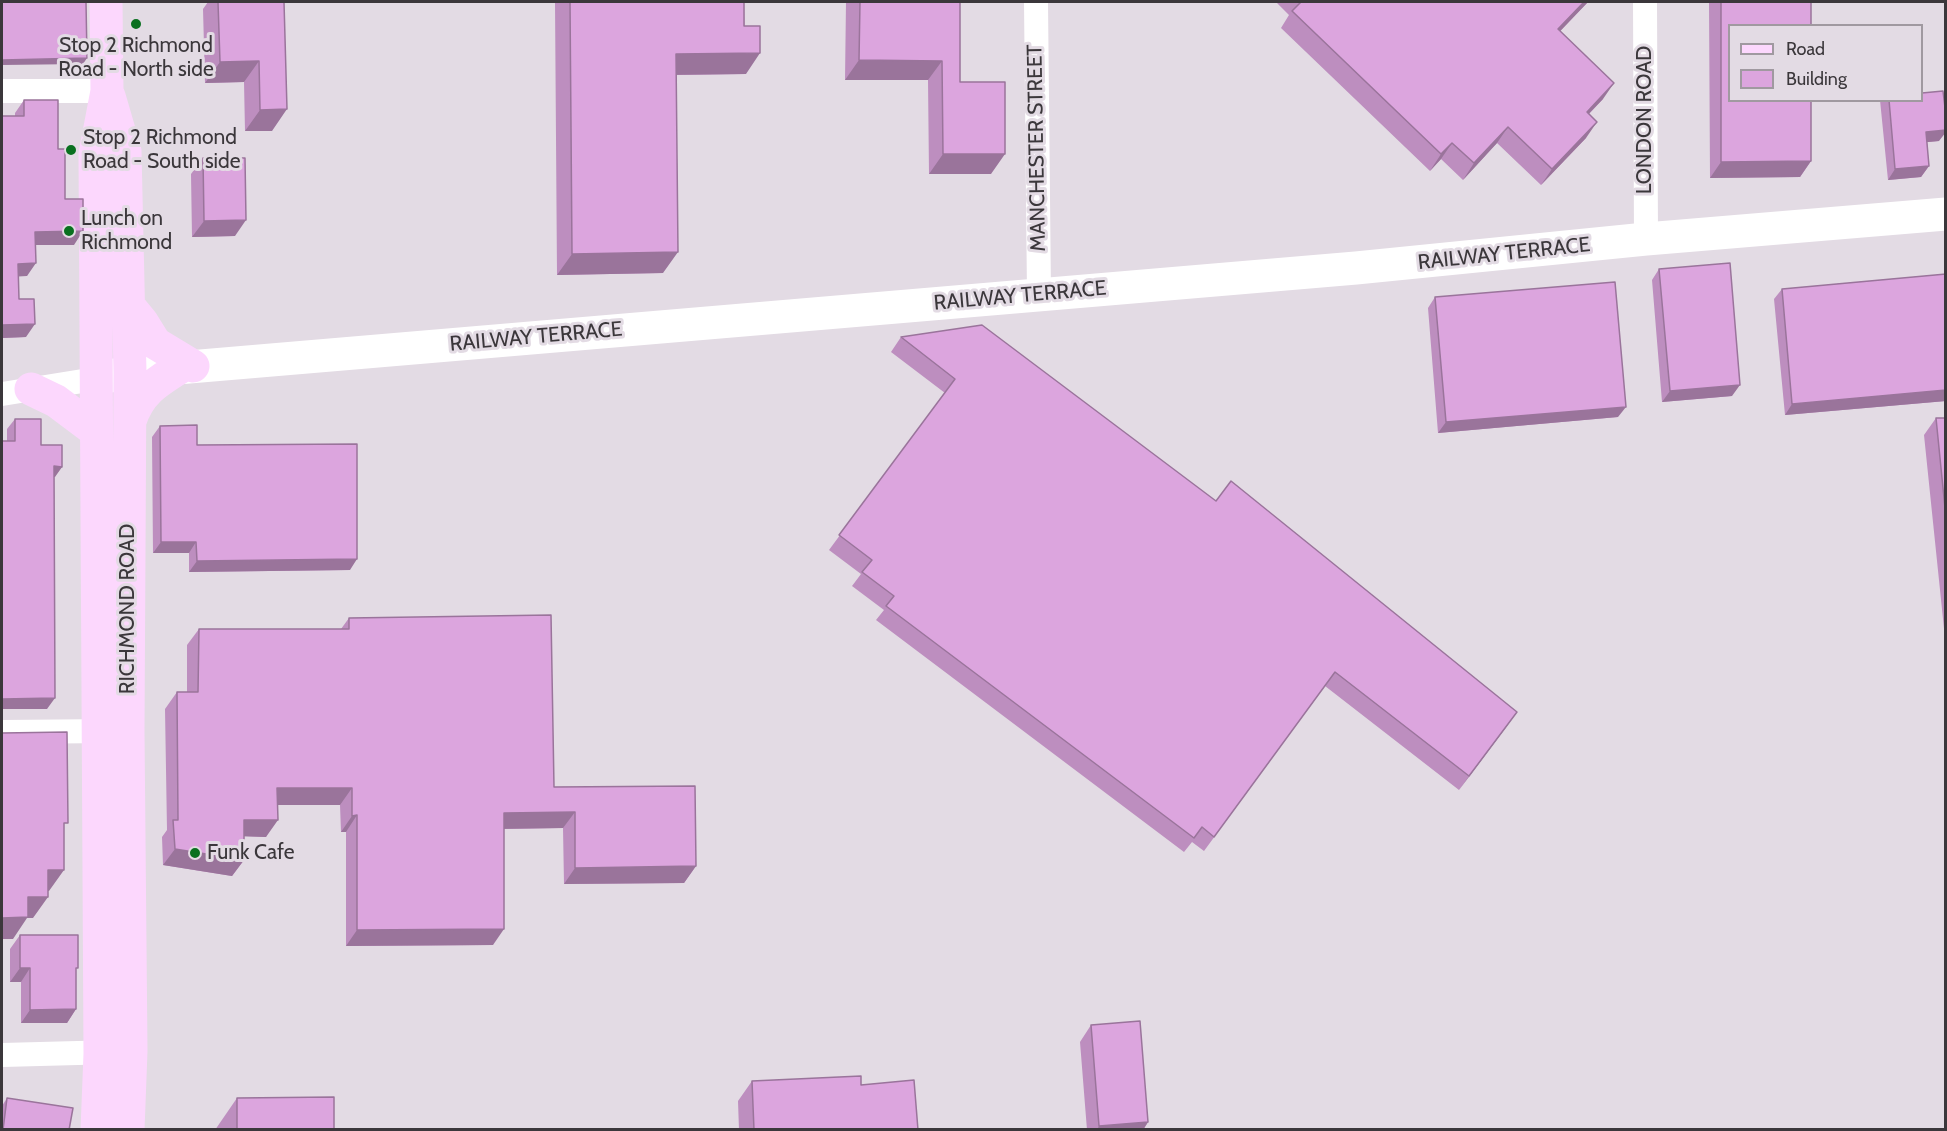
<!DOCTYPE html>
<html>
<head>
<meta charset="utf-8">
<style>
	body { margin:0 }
	#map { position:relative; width:1947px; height:1131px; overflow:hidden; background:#e3dbe4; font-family:Cabin,sans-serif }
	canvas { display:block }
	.frame { position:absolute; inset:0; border:3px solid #3b373b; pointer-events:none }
	.legend { position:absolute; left:1728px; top:24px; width:195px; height:78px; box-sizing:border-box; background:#e3dbe4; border:2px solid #a099a0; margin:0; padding:8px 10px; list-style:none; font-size:18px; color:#3b373b }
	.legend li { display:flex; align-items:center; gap:12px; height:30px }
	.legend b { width:30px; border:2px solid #a099a0 }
</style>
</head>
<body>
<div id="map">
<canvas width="1947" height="1131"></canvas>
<div class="frame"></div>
<ul class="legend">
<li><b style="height:8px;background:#fcd7fd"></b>Road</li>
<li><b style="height:16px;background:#dca5de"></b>Building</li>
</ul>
</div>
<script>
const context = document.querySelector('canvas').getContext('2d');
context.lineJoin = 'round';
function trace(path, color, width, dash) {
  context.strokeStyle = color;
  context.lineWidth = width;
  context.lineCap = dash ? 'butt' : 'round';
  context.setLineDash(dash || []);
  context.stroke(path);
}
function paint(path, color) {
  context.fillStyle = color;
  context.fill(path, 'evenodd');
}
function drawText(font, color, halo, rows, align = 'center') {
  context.font = font + ' Cabin,sans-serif';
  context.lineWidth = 6;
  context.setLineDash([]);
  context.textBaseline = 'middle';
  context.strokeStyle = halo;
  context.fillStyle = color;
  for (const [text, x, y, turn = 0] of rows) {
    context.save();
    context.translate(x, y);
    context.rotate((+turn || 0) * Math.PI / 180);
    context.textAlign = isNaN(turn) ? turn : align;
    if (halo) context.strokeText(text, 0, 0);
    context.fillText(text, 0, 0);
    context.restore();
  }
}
const minor = new Path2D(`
	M1036 2 1039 295
	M1645 2 1646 239
	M2 91H107
	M2 394 95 379
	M2 732 113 731
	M2 1055 116 1052`);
const secondary = new Path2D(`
	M95 379 130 372 1356 268 1646 239 1946 214`);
const primary = new Path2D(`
	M109 96 125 151 130 372 128 731 131 1051 128 1130
	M128 305 142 322 155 343 193 366
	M31 389 56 401 96 431
	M130 421C139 393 155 383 179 368
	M97 1130 100 1054 95 154 107 91 106 2`);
const wall = new Path2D(`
	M208 2H284L272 131H245L244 82 205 83 203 9Z
	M555 2H744L746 74 676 75 663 273 557 275Z
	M846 2H960V82L991 174H929L928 80H845Z
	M1277 2H1588L1560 31 1603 99 1589 114 1586 138 1541 185 1497 143 1463 180 1441 159 1430 171 1281 28 1289 15 1277 3Z
	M1709 2H1811V161L1800 177 1710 178Z
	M1922 93 1939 141 1927 142 1929 166 1921 177 1888 180 1880 100H1922Z
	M24 100 58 149 65 199 74 245H36L27 276H19V299L26 337 2 338V116H15V113Z
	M203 158 235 236 192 237 191 174Z
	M1659 269 1732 396 1662 402 1652 280Z
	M1946 274V401L1785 415 1774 299 1782 289Z
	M1435 297 1618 417 1438 433 1428 308Z
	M901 337 1507 726 1459 790 1325 686 1204 851 1192 842 1184 852 876 620 884 610 852 586 861 574 829 550 945 393 891 352Z
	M1936 418H1946V648L1924 435Z
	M15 419 62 467 54 477 47 709 7 441V429Z
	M160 426 197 445 350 570 189 572V553H153L152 437Z
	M349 618 554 787 696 866 684 883 564 884 563 828 504 829 493 945 346 946V832H341L340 805H277L266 837 244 836V860L232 876 163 865 162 837 167 830 165 709 177 692H187V645L199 629H341Z
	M20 935 76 971V1009L67 1023H21V982H10V949Z
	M1091 1025 1148 1122 1143 1130H1087L1080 1042Z
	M752 1081 861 1085 918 1130H739L738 1101Z
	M7 1098 69 1130H2V1106Z
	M237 1098 334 1130H215Z`);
const shadedWall = new Path2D(`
	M1584 2H1588L1546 46 1558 29Z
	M760 53 746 74 661 75 676 54Z
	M87 58 83 64 2 65V60Z
	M859 60 942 61 928 80H845Z
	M259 61 244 82 205 83 220 62Z
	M1614 83 1603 99 1575 128 1587 112Z
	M287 109 272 131H245L260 110Z
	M1597 122 1586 138 1541 185 1552 169Z
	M1508 127 1497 143 1463 180 1474 163Z
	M1946 130V132L1939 141 1918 143 1926 132Z
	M1452 143 1441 159 1430 171 1441 154Z
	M943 154H1005L991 174H929Z
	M1811 161 1800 177 1710 178 1721 162Z
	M1929 166 1921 177 1888 180 1895 169Z
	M246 220 235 236 192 237 204 221Z
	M83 231 74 245H26L35 232Z
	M678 252 663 273 557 275 572 254Z
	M36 263 27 276 9 277 18 264Z
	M35 324 26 337 2 338V325Z
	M1740 385 1732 396 1662 402 1670 391Z
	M1946 390V401L1785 415 1792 404Z
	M1626 407 1618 417 1438 433 1446 422Z
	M54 466 62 467 55 477H46Z
	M161 542H196L189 553H153Z
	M357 559 350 570 189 572 197 561Z
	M55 698 47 709H2V699Z
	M1517 712 1507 726 1459 790 1469 776Z
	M277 788H352L340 805H265Z
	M575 812 563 828 492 829 504 813Z
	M357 815 346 832H341L352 816Z
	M244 820H278L266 837 233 836Z
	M175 849 244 860 232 876 163 865Z
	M696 866 684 883 564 884 575 868Z
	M48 870H64L49 891H33Z
	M28 897H48L33 918H27L13 939H2V918Z
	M504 929 493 945 346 946 357 930Z
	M20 968H30L21 982H10Z
	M76 1009 67 1023H21L30 1010Z
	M1148 1122 1143 1130H1097L1099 1126Z`);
const building = new Path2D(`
	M2 2H86L87 58 2 60Z
	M218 2H284L287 109 260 110 259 61 220 62Z
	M570 2H744V26H760V53L676 54 678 252 572 254Z
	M860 2H960V82H1005V154H943L942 61 859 60Z
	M1301 2H1584L1558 29 1614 83 1587 112 1597 122 1552 169 1508 127 1474 163 1452 143 1441 154 1292 11Z
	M1721 2H1811V26H1730V100H1811V161L1721 162Z
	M1922 86V93L1943 91 1946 116V130L1926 132 1929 166 1895 169 1889 100H1922Z
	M24 100H58V149H65V199H83V231L35 232 36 263 18 264 19 299H34L35 324 2 325V116H24Z
	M203 158H245L246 220 204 221Z
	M1730 263 1740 385 1670 391 1659 269Z
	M1946 274V390L1792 404 1782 289Z
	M1615 282 1626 407 1446 422 1435 297Z
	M982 325 1216 501 1231 481 1517 712 1469 776 1335 672 1214 837 1202 827 1194 838 886 606 894 596 862 572 872 560 839 535 955 379 901 337Z
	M1936 418H1946V518Z
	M15 419H41V445H62V467L54 466 55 698 2 699V441H15Z
	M197 425V445L357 444V559L197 561 196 542H161L160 426Z
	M551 615 554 787 695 786 696 866 575 868V812L504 813V929L357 930V815L352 816V788H277L278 820H244V860L175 849 173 820H178L177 692H198L199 629H349V618Z
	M67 732 68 823H64V870H48V897H28V917L2 918V733Z
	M20 935H78V968H76V1009L30 1010V968H20Z
	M1140 1021 1148 1122 1099 1126 1091 1025Z
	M861 1076V1085L914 1080 918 1130H754L752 1081Z
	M334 1097V1130H237V1098Z
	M7 1098 73 1108 69 1130H3Z`);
const markers = [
	[136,24,6,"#09701f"],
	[71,150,6,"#09701f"],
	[69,231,6,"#09701f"],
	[195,853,6,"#09701f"]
];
const poiNames = [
	["Stop 2 Richmond",136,46,"center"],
	["Road - North side",136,70,"center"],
	["Stop 2 Richmond",83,138],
	["Road - South side",83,162],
	["Lunch on",81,219],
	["Richmond",81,243],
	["Funk Cafe",207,853]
];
const streetNames = [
	["LONDON ROAD",1645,120,-90],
	["MANCHESTER STREET",1037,148,-91],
	["RAILWAY TERRACE",1504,254,-6],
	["RAILWAY TERRACE",1020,296,-5],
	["RAILWAY TERRACE",536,337,-5],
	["RICHMOND ROAD",128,609,-90]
];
trace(minor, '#fff', 24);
trace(secondary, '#fff', 33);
trace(primary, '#fcd7fd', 33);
paint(wall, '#bd8ebf');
paint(shadedWall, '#9a749b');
paint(building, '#dca5de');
trace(building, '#9a749b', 1.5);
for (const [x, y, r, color] of markers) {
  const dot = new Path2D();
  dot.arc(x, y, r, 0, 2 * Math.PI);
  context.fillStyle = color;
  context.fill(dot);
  trace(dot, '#e3dbe4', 2);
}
drawText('21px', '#3b373b', '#e3dbe4', poiNames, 'left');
drawText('21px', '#3b373b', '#e3dbe4', streetNames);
</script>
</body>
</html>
